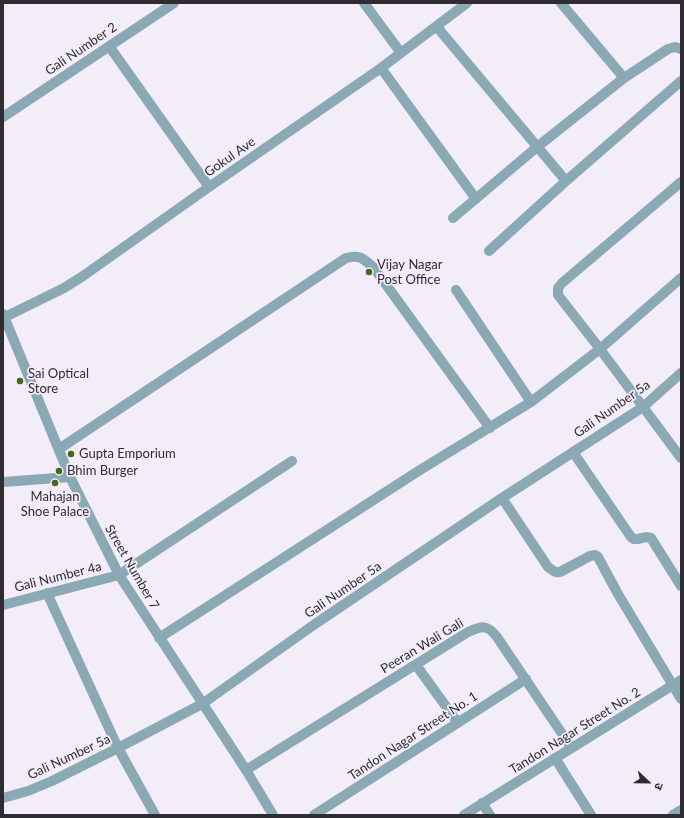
<!DOCTYPE html>
<html>
<head>
<meta charset="utf-8">
<style>
	body { margin:0 }
	#map { position:relative; width:684px; height:818px; overflow:hidden; background:#f3edfa; font-family:Lato,"Noto Sans Devanagari",sans-serif }
	canvas { display:block }
	.frame { position:absolute; inset:0; border:4px solid #2f2c32; pointer-events:none }
	.north { position:absolute; left:628px; top:762px; width:40px; height:40px; -webkit-text-stroke:3px #f3edfa; paint-order:stroke; rotate:112deg; font-size:11px; font-weight:700; line-height:16px; text-align:center; color:#2f2c32 }
	.north::after { content:''; display:block; margin:auto; width:14px; height:18px; background:#2f2c32; clip-path:polygon(50% 0,100% 100%,50% 72%,0 100%) }
</style>
</head>
<body>
<div id="map">
<canvas width="684" height="818"></canvas>
<div class="frame"></div>
<div class="north">उ</div>
</div>
<script>
const context = document.querySelector('canvas').getContext('2d');
context.lineJoin = 'round';
function trace(path, color, width, dash) {
  context.strokeStyle = color;
  context.lineWidth = width;
  context.lineCap = dash ? 'butt' : 'round';
  context.setLineDash(dash || []);
  context.stroke(path);
}
function drawText(font, color, halo, rows, align = 'center') {
  context.font = font + ' Lato,sans-serif';
  context.lineWidth = 3.5;
  context.setLineDash([]);
  context.textBaseline = 'middle';
  context.strokeStyle = halo;
  context.fillStyle = color;
  for (const [text, x, y, turn = 0] of rows) {
    context.save();
    context.translate(x, y);
    context.rotate((+turn || 0) * Math.PI / 180);
    context.textAlign = isNaN(turn) ? turn : align;
    if (halo) context.strokeText(text, 0, 0);
    context.fillText(text, 0, 0);
    context.restore();
  }
}
const minor = new Path2D(`
	M364 3 401 53
	M561 3 624 78
	M437 27 566 181
	M109 46 209 187
	M381 68 476 199
	M3 117 174 3
	M681 182 562 283 558 288V295L600 349 681 458
	M453 218 537 147 624 78 668 49 675 47 681 49
	M489 251 566 181 681 81
	M456 290 531 402
	M3 314 70 477 119 575 246 770 273 815
	M3 318 64 288 83 276 209 187 381 68 467 3
	M59 449 346 258C360 254 364 259 374 268L490 428
	M573 452 631 537 634 539C640 540 645 535 651 538L681 586
	M3 482 70 477
	M502 498 548 567C552 570 555 573 560 572L590 556 595 555 598 557 618 594 681 699
	M47 593 118 748 155 815
	M3 605 119 575 292 461
	M159 638 420 470 531 402 600 349 681 278
	M416 665 458 723
	M555 758 591 815
	M246 770 468 632C482 626 487 624 497 637L571 747
	M3 798 28 791 52 781 118 748 202 704 315 624 502 498 643 407 681 373
	M482 803 490 815
	M314 815 526 679
	M464 815 681 680
	M673 815 681 810`);
const markers = [
	[369,272,4,"#48671c"],
	[20,381,4,"#48671c"],
	[71,454,4,"#48671c"],
	[59,471,4,"#48671c"],
	[55,483,4,"#48671c"]
];
const streetNames = [
	["Gali Number 2",81,49,-34],
	["Gokul Ave",230,157,-35],
	["Gali Number 5a",612,409,-35],
	["Street Number 7",132,567,60],
	["Gali Number 4a",58,577,-14],
	["Gali Number 5a",343,590,-34],
	["Peeran Wali Gali",422,646,-31],
	["Tandon Nagar Street No. 2",575,731,-32],
	["Tandon Nagar Street No. 1",413,736,-33],
	["Gali Number 5a",69,757,-25]
];
const poiNames = [
	["Vijay Nagar",377,265],
	["Post Office",377,280],
	["Sai Optical",28,374],
	["Store",28,389],
	["Gupta Emporium",79,454],
	["Bhim Burger",67,471],
	["Mahajan",55,497,"center"],
	["Shoe Palace",55,512,"center"]
];
trace(minor, '#8aa9b5', 10);
for (const [x, y, r, color] of markers) {
  const dot = new Path2D();
  dot.arc(x, y, r, 0, 2 * Math.PI);
  context.fillStyle = color;
  context.fill(dot);
  trace(dot, '#f3edfa', 1.5);
}
drawText('13px', '#2f2c32', '#f3edfa', streetNames);
drawText('13px', '#2f2c32', '#f3edfa', poiNames, 'left');
</script>
</body>
</html>
